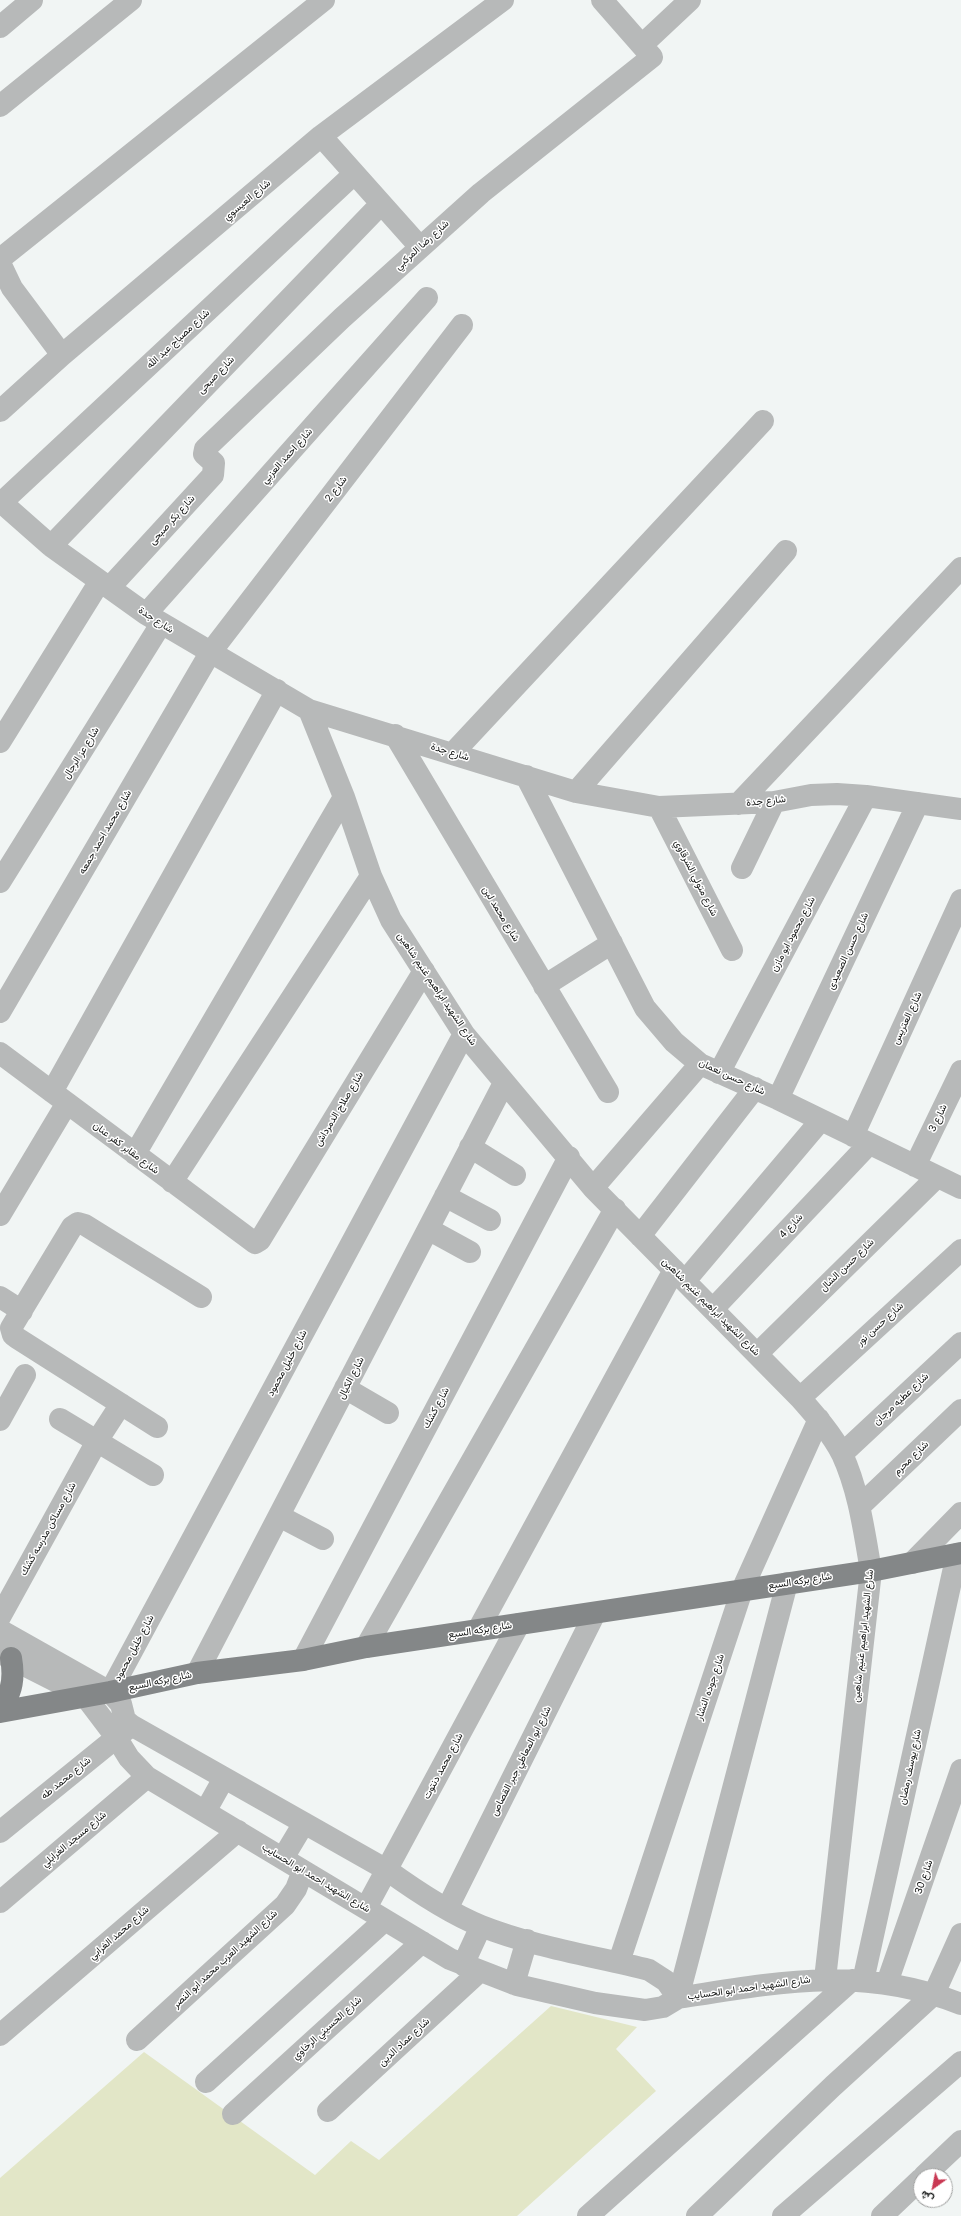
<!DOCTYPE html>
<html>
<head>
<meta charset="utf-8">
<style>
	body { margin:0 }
	#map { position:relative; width:961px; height:2216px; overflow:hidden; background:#f1f5f4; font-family:Inter,Vazirmatn,sans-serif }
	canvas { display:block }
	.north { position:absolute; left:913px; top:2168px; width:40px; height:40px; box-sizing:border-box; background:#fff; border:1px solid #a0a1a0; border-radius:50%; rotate:213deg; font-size:11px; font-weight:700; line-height:16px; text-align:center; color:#111312 }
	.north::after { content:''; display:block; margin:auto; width:14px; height:18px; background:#c93853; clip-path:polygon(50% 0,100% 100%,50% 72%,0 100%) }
</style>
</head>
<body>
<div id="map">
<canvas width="961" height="2216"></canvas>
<div class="north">ش</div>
</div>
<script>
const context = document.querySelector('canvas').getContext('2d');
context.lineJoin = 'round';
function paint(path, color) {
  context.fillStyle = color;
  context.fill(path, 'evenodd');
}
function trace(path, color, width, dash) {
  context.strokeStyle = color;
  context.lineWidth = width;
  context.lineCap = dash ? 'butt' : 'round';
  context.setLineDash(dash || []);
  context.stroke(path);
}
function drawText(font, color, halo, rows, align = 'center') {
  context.font = font + ' Inter,Vazirmatn,sans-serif';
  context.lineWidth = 3;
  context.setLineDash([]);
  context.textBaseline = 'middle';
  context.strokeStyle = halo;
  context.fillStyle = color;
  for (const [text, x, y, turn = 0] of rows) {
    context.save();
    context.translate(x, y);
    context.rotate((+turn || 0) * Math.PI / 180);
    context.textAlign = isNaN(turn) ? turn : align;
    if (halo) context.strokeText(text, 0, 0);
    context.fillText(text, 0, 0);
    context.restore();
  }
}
const green = new Path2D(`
	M551 2006 637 2027 616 2049 656 2091 517 2216H0V2178L144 2052 315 2175 351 2141 379 2160Z`);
const minor = new Path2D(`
	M0 27 32 0
	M642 45 690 0
	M0 106 131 0
	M321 136 420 247
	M0 259 324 0
	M0 263 12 288 62 355
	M0 411 62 355 321 136 503 0
	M0 501 51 546 146 614 309 710 576 792 659 807 774 802 811 795 837 794 866 796 961 809
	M1 503 354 174
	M51 546 381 204
	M110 587 213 475 214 463 204 454 205 449 342 318 481 193 652 57 602 0
	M146 614 427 298
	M309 710 344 797 371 876 391 920 464 1034 593 1188 800 1398C815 1415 832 1434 842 1454 859 1491 864 1531 871 1571L825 1979
	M395 735 608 1092
	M0 742 100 581
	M453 753 763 421
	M526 776 645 1008 674 1042 700 1064 778 1099 961 1188
	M576 792 786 551
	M738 804 961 568
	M659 807 732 950
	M742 868 774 802
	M0 882 161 624
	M544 986 612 943
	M0 1012 210 653 462 325
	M0 1053 255 1243 260 1240 424 971
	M719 1073 866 796
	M52 1092 277 690
	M778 1099 918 803
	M853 1136 961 900
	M470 1147 515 1175
	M135 1154 344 797
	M915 1166 961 1071
	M172 1182 371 876
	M593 1188 700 1064
	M445 1196 490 1220
	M0 1215 67 1103
	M428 1229 470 1252
	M640 1236 755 1088
	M685 1281 821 1120
	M0 1297 22 1311
	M713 1309 869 1144
	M757 1354 937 1177
	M345 1388 388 1413
	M800 1398 961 1250
	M60 1419 153 1475
	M0 1420 25 1375
	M157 1427 17 1338 13 1335 11 1328 72 1227 78 1223 85 1225 201 1297
	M842 1454 961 1343
	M860 1506 961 1410
	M279 1516 323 1539
	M912 1563 961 1513
	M0 1617 97 1441 121 1404
	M0 1630 110 1692 121 1704 125 1720 131 1725 387 1870C416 1891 447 1912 481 1926 534 1947 593 1956 649 1970L666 1981 678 1998
	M478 1630 674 1270
	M366 1647 615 1209
	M0 1653 85 1696 116 1737 129 1758 147 1777 450 1959 517 1985 595 2003 645 2010 663 2007 678 1998C778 1982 864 1965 961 2004
	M303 1660 569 1157
	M197 1673 504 1083
	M110 1692 464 1034
	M205 1812 224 1778
	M0 1832 127 1729
	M283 1858 304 1823
	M0 1902 147 1777
	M366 1908 519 1624
	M447 1909 595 1613
	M619 1962 742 1590 819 1419
	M463 1965 481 1926
	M863 1981 957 1554
	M887 1983 961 1770
	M514 1984 527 1940
	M678 1998 787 1583
	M0 2035 238 1831
	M137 2040 285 1905 296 1889 303 1871
	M206 2082 385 1920
	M328 2111 479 1972
	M233 2114 422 1942
	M924 2176 961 2141
	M588 2216 852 1980
	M697 2216 833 2086 934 1994 961 1934
	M783 2216 961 2062
	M882 2216 921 2179`);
const major = new Path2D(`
	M0 1706C14 1693 14 1675 11 1658
	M0 1712 110 1692 197 1673 303 1660 366 1647 871 1571 961 1553`);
const streetNames = [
	["شارع العيسوي",247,200,-40],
	["شارع رضا المركبي",422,245,-42],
	["شارع مصباح عبد الله",178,339,-43],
	["شارع صبحى",216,375,-46],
	["شارع احمد العزبي",287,456,-48],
	["شارع 2",336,489,-53],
	["شارع بكر صبحى",172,520,-48],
	["شارع جدة",156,620,33],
	["شارع جدة",450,752,17],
	["شارع عز الرجال",81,753,-58],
	["شارع جدة",766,801,-6],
	["شارع محمد احمد جمعه",105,832,-60],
	["شارع متولي الشرقاوي",696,878,63],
	["شارع محمد لبن",501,914,59],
	["شارع محمود ابو مازن",793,934,-62],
	["شارع حسن الصعيدى",848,951,-65],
	["شارع الشهيد ابراهيم غنيم شاهين",437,989,56],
	["شارع العتريس",907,1018,-65],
	["شارع حسن نعمان",732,1077,25],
	["شارع صلاح الدمرداش",339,1109,-59],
	["شارع 3",938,1118,-64],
	["شارع مقابر كفر عنان",126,1148,37],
	["شارع 4",791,1226,-47],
	["شارع حسن الشال",847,1265,-44],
	["شارع الشهيد ابراهيم غنيم شاهين",711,1307,45],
	["شارع حسن نور",880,1324,-42],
	["شارع خليل محمود",287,1363,-62],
	["شارع الكيال",351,1378,-63],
	["شارع عطيه مرجان",901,1399,-43],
	["شارع كشك",436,1408,-62],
	["شارع محرم",911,1458,-44],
	["شارع مساكن مدرسه كشك",48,1529,-61],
	["شارع بركه السبع",800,1581,-9],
	["شارع بركه السبع",480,1630,-9],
	["شارع الشهيد ابراهيم غنيم شاهين",863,1636,-84],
	["شارع خليل محمود",134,1648,-62],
	["شارع بركه السبع",160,1681,-12],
	["شارع جوده النشار",710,1687,-71],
	["شارع ابو المعاطي جبر القصاص",521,1761,-63],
	["شارع محمد دنتوت",443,1766,-62],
	["شارع يوسف رمضان",910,1767,-78],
	["شارع محمد طه",66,1778,-39],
	["شارع مسجد الغرابلي",74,1839,-40],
	["شارع 30",924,1877,-71],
	["شارع الشهيد احمد ابو الحسايب",316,1878,31],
	["شارع محمد الغرابي",119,1933,-41],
	["شارع الشهيد العزب محمد ابو النصر",225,1959,-43],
	["شارع الشهيد احمد ابو الحسايب",749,1988,-8],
	["شارع الحسيني الرخاوي",327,2028,-42],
	["شارع عماد الدين",404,2042,-43]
];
paint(green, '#e2e6c7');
trace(minor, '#b7b9b9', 22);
trace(major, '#848788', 22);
drawText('10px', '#111312', '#fff', streetNames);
</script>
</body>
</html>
